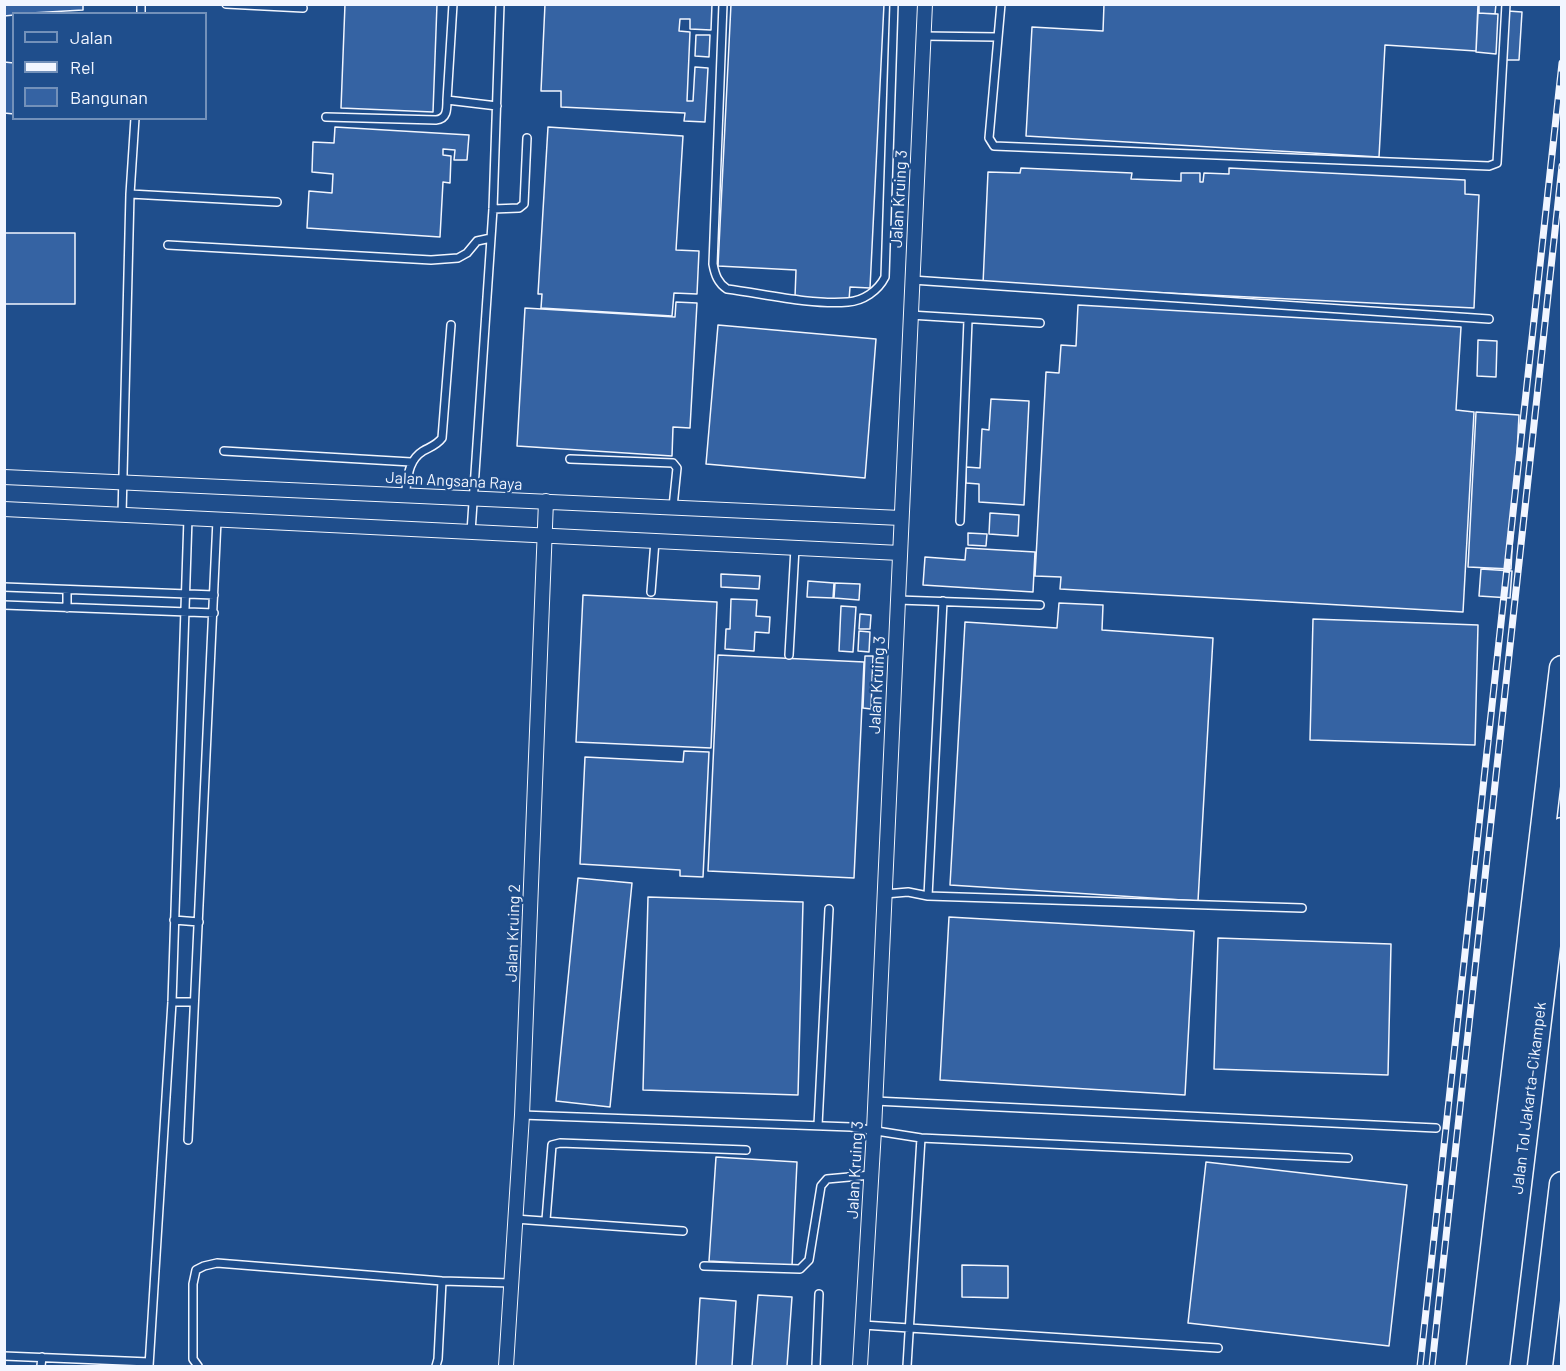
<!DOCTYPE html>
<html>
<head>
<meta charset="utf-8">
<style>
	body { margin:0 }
	#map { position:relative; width:1566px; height:1371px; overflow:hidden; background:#1f4e8c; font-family:Barlow,sans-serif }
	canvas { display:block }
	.frame { position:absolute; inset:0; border:6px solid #f2f6ff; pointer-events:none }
	.legend { position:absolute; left:12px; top:12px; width:195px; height:108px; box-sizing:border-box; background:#1f4e8c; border:2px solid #7391ba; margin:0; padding:8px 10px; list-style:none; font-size:18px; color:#f2f6ff }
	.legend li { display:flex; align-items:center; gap:12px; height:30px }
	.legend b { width:30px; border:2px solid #7391ba }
</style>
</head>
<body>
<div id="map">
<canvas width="1566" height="1371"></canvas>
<div class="frame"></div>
<ul class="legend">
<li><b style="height:8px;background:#1f4e8c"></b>Jalan</li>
<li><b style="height:8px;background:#f2f6ff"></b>Rel</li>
<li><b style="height:16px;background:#3563a3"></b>Bangunan</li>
</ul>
</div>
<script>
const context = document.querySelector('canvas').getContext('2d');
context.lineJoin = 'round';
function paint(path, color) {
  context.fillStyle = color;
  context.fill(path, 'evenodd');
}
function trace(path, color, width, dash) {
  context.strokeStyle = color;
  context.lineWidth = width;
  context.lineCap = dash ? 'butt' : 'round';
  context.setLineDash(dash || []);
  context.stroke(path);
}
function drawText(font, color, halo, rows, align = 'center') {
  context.font = font + ' Barlow,sans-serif';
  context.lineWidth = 4.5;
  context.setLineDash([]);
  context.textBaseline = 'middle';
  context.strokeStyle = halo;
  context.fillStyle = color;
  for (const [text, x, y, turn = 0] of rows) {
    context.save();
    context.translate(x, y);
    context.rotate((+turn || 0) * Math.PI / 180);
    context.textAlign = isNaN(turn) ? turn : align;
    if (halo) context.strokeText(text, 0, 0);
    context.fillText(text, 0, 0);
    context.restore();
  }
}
const building = new Path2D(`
	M4 4H83V10L14 14V15L4 16Z
	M345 4H437L433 112 341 108Z
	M545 4H712L711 30 690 29V19H680L679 31 690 32 687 101H693L695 67 708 68 705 122 684 121 685 113 561 107V91H541Z
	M731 4H884L870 288 850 287 849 300 795 297 796 270 718 266Z
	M1104 4H1478L1476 51 1385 45 1379 157 1026 136 1032 27 1103 31Z
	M1479 4H1496L1495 14 1479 13Z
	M1508 11 1522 12 1519 60H1505Z
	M1478 13 1498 14 1496 54 1476 52Z
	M696 35H710L709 57 695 56Z
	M4 62 14 63V114L4 113Z
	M335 127 469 135 467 160H454L455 150 443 149V155L451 156 450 183 443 182 440 237 307 228 309 191 332 193 333 174 312 172 313 142 334 143Z
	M548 127 683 136 676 250 699 251 697 294 674 293 672 316 541 308 542 294H538Z
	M1021 168 1132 173 1131 179 1181 181V173H1200V182H1203L1204 173 1229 174V168L1465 180V194L1479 195 1474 308 983 284 988 172 1020 173Z
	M4 233H75V304H4Z
	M676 302 697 303 690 428 673 427 672 456 517 446 525 308 675 317Z
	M1078 305 1461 327 1456 410 1474 412 1463 612 1060 589 1061 577 1035 576 1046 372 1059 373 1061 345 1076 346Z
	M718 325 876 339 865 478 706 464Z
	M1478 340 1497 341 1496 377 1477 376Z
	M991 399 1029 401 1024 505 979 502V484L966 483V467L980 468 982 429 989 430Z
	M1476 412 1519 415 1511 569 1468 567Z
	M990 513 1019 515 1018 536 989 534Z
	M968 533 987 534 986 546 968 545Z
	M966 548 1035 552 1033 592 923 585 925 557 965 560Z
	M1481 569 1512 571 1510 598 1479 596Z
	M721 574 760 576 759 589 721 587Z
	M808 581 834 583 833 598 807 597Z
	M835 583 860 584 859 600 834 598Z
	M583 595 717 602 711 748 576 742Z
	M731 599 757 600 756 616 770 617 769 633 755 632 754 651 725 649 726 629H730Z
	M1059 603 1103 605 1102 630 1213 638 1198 901 950 885 965 622 1057 628Z
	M841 606 856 607 853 652 839 651Z
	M860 614 871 615 870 629H859Z
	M1313 619 1478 625 1475 745 1310 740Z
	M859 631 870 632 869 652 858 651Z
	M718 655 864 662 854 878 708 871Z
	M865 656H873L871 709 863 708Z
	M684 751 709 752 703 877 680 876V870L580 864 585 757 683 762Z
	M578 878 632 883 610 1107 556 1101Z
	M648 897 803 902 798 1095 643 1090Z
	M949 917 1194 931 1185 1095 940 1080Z
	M1218 938 1391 944 1388 1075 1214 1069Z
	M716 1157 797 1162 792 1266 709 1261Z
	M1206 1162 1407 1185 1389 1346 1188 1323Z
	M962 1265 1008 1266V1298L962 1297Z
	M758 1295 792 1297 787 1366H752Z
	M700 1298 736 1301 732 1366H696Z`);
const lane = new Path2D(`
	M226 4 303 8
	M723 4 713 264C715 275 718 283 727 289 765 294 810 305 848 302 863 301 878 291 885 277L894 4
	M1001 4 989 138 994 146 1489 166 1497 163 1506 4
	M141 14V4
	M923 36 997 37
	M447 100 453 4
	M326 117 436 120C447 119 447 110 447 100L497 106
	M130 194 277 202
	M493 209 519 208 524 204 527 138
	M168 245 431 260 458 258 467 253 477 241 491 238
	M912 280 1489 319
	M910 315 1040 323
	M224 451 411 462
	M570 459 673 463 677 468 673 507
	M405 495C408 479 407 461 423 451 430 447 437 445 442 438L451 325
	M122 515 130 194 135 118
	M960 521 968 320
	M471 532 493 209 500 4
	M4 587 214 595
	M651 592 655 541
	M898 600 1040 605
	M4 605 214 613
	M67 608V591
	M789 655 795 548
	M885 894 908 892 928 896 1302 908
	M928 896 943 601
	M174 920 199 922
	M172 1002H194
	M875 1101 1436 1128
	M522 1115 851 1127 921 1138 1348 1158
	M818 1125 829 909
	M188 1140 217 520
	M515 1219 683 1231
	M546 1220 552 1145 560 1143 746 1150
	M704 1266 800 1269 809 1260 821 1186 827 1179 871 1175
	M863 1325 1218 1348
	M4 1356 149 1362
	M41 1366 42 1357
	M149 1366 172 1002 188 518
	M198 1366 193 1359V1284L196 1270 204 1266 217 1263 442 1281 511 1283
	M436 1366 438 1359 442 1281
	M816 1366 819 1294
	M907 1366 921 1138`);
const street = new Path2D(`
	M4 477 901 518
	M4 509 900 553
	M506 1366 522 1115 546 501
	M860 1366 874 1130 925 4`);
const highway = new Path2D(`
	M1479 1366 1562 668
	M1497 1366 1562 830
	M1540 1366 1562 1184`);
const rail = new Path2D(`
	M1420 1366 1562 63
	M1432 1366 1562 166`);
const streetNames = [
	["Jalan Kruing 3",899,199,-87],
	["Jalan Angsana Raya",454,481,3],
	["Jalan Kruing 3",877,685,-87],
	["Jalan Kruing 2",513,933,-88],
	["Jalan Tol Jakarta–Cikampek",1529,1098,-83],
	["Jalan Kruing 3",855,1170,-87]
];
paint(building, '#3563a3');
trace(building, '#f2f6ff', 1.5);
trace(lane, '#f2f6ff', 10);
trace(street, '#f2f6ff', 16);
trace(highway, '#f2f6ff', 27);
trace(lane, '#1f4e8c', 7);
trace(street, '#1f4e8c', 14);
trace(highway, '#1f4e8c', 24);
trace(rail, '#f2f6ff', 7);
trace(rail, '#1f4e8c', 4.5, [14]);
drawText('16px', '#f2f6ff', '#1f4e8c', streetNames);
</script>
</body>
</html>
